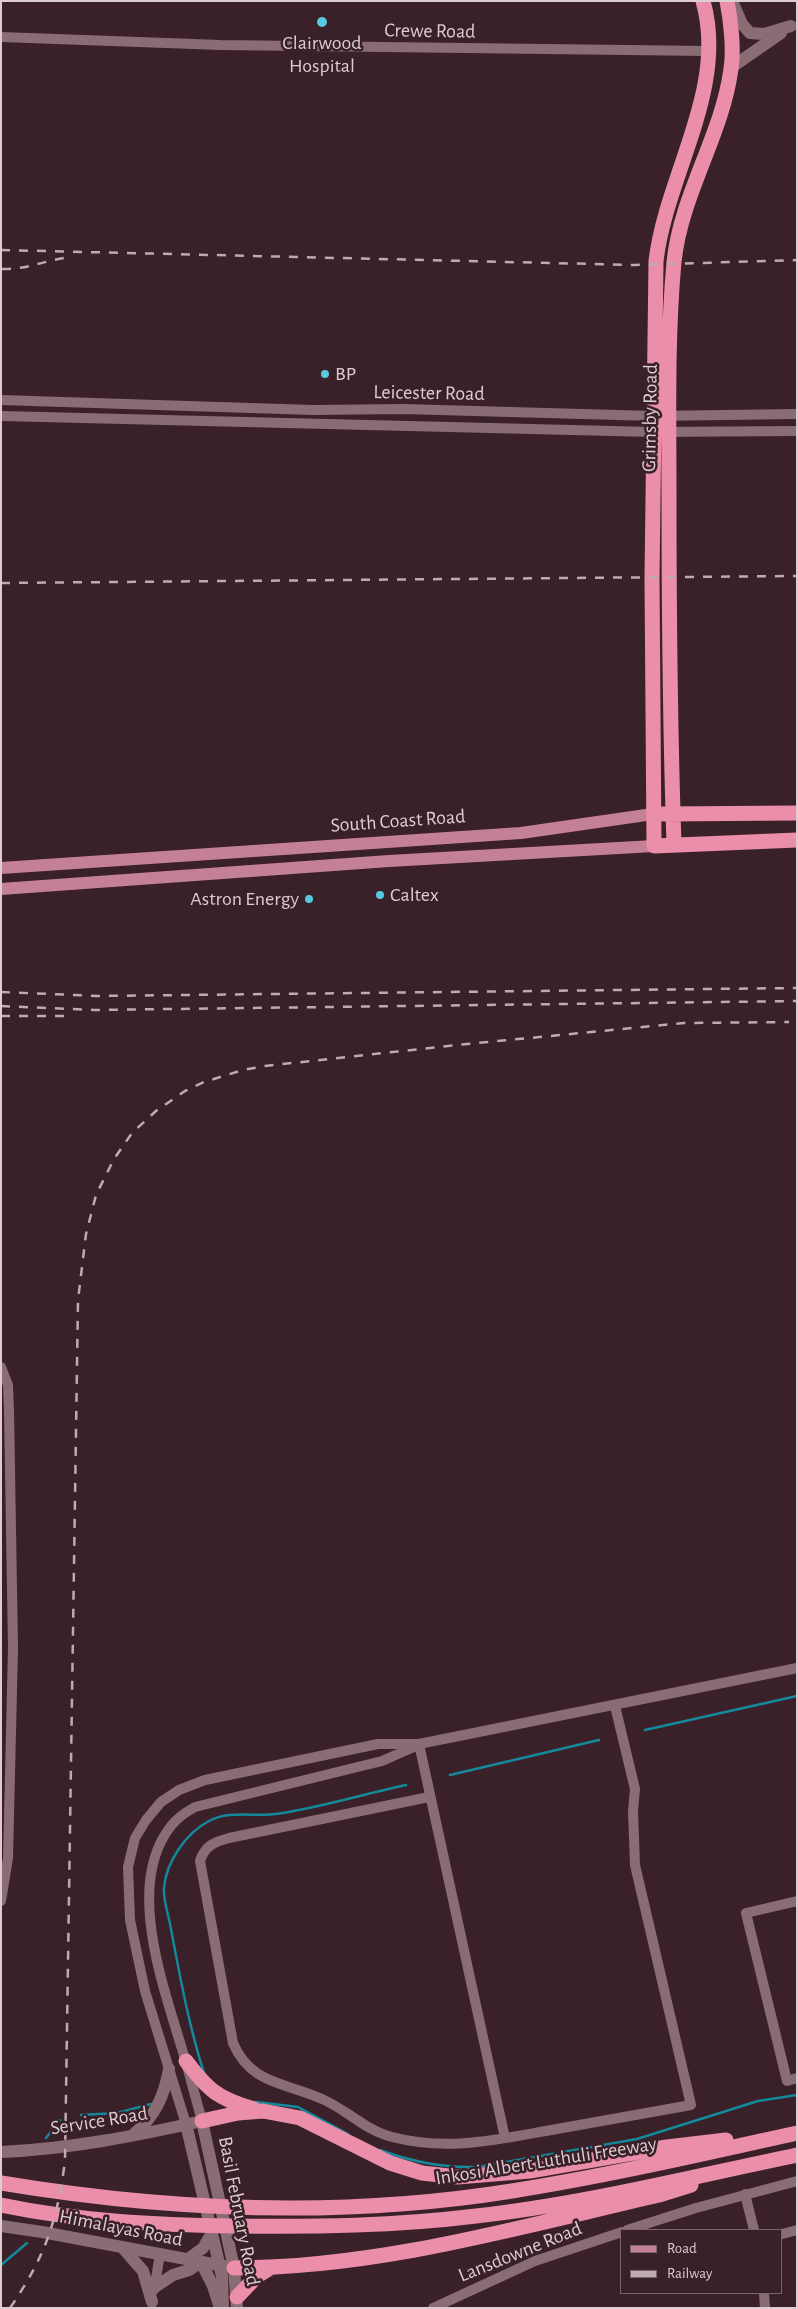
<!DOCTYPE html>
<html>
<head>
<meta charset="utf-8">
<style>
	body { margin:0 }
	#map { position:relative; width:798px; height:2309px; overflow:hidden; background:#3a2129; font-family:"Alegreya Sans",sans-serif }
	canvas { display:block }
	.frame { position:absolute; inset:0; border:2px solid #ddccd0; pointer-events:none }
	.legend { position:absolute; left:620px; top:2229px; width:162px; height:65px; box-sizing:border-box; background:#3a2129; border:1px solid #7b656c; margin:0; padding:6px 9px; list-style:none; font-size:15px; color:#ddccd0 }
	.legend li { display:flex; align-items:center; gap:10px; height:25px }
	.legend b { width:25px; border:1px solid #7b656c }
</style>
</head>
<body>
<div id="map">
<canvas width="798" height="2309"></canvas>
<div class="frame"></div>
<ul class="legend">
<li><b style="height:6px;background:#c48094"></b>Road</li>
<li><b style="height:6px;background:#bdabb0"></b>Railway</li>
</ul>
</div>
<script>
const context = document.querySelector('canvas').getContext('2d');
context.lineJoin = 'round';
function trace(path, color, width, dash) {
  context.strokeStyle = color;
  context.lineWidth = width;
  context.lineCap = dash ? 'butt' : 'round';
  context.setLineDash(dash || []);
  context.stroke(path);
}
function drawText(font, color, halo, rows, align = 'center') {
  context.font = font + ' "Alegreya Sans",sans-serif';
  context.lineWidth = 5;
  context.setLineDash([]);
  context.textBaseline = 'middle';
  context.strokeStyle = halo;
  context.fillStyle = color;
  for (const [text, x, y, turn = 0] of rows) {
    context.save();
    context.translate(x, y);
    context.rotate((+turn || 0) * Math.PI / 180);
    context.textAlign = isNaN(turn) ? turn : align;
    if (halo) context.strokeText(text, 0, 0);
    context.fillText(text, 0, 0);
    context.restore();
  }
}
const stream = new Path2D(`
	M645 1730 797 1696
	M450 1775 599 1740
	M204 2073C189 2026 180 1977 171 1929 169 1916 163 1901 164 1888 166 1862 186 1833 209 1821 229 1810 254 1817 276 1814 319 1808 363 1794 406 1785
	M256 2102 298 2107 348 2134
	M81 2115 117 2113 151 2104
	M46 2138 60 2120
	M380 2150C412 2162 444 2168 478 2167L637 2139 758 2101 797 2095
	M1 2265 27 2243`);
const street = new Path2D(`
	M1 37 221 45 708 51
	M1 400 313 410 403 409 653 416 797 414
	M1 416 653 432 797 431
	M1 1367 8 1385 9 1411 13 1648 8 1858 1 1901
	M419 1744 505 2138
	M429 1797 229 1838C215 1842 205 1845 200 1861L233 2043C251 2085 285 2082 322 2099 346 2109 366 2131 392 2137 450 2152 499 2139 557 2129 601 2121 646 2113 691 2105L635 1865 633 1811 635 1789 615 1706
	M797 1901 746 1913 787 2081 797 2078
	M202 2121C194 2092 187 2064 178 2036 160 1976 127 1881 171 1826 177 1818 186 1812 195 1807L382 1761 416 1746
	M186 2124 145 1991 130 1920 128 1867 135 1838 146 1820 161 1802 179 1790 205 1780 378 1744H419L797 1668
	M745 2194 754 2230
	M627 2230 696 2208 797 2181
	M782 2234 797 2230
	M154 2290 160 2254
	M764 2293 765 2308
	M433 2308 535 2261 622 2232`);
const secondary = new Path2D(`
	M732 1 742 24 750 33 764 34 791 26
	M732 67 781 33
	M186 2124 222 2276 223 2308
	M134 2134C155 2116 164 2097 169 2069
	M1 2152C69 2149 136 2136 202 2121L234 2268 237 2308
	M1 2226 42 2232 234 2268
	M122 2247 143 2271 152 2302
	M188 2259 203 2248 212 2233
	M155 2287 173 2275 189 2270 201 2262 213 2286 219 2305`);
const primary = new Path2D(`
	M1 868 521 833 653 814
	M1 889 389 861 654 846`);
const highway = new Path2D(`
	M703 1C728 89 666 175 656 261L652 578 654 846 797 840
	M663 814 797 813
	M674 844C670 727 669 610 669 493 669 416 667 338 674 262 681 194 722 136 731 69 734 50 731 21 727 1
	M186 2061C208 2090 218 2099 254 2109
	M202 2121 238 2113 263 2111 300 2118 390 2163 422 2173 458 2177 530 2171 667 2147 726 2140
	M1 2183C169 2211 343 2218 512 2191 607 2176 702 2154 797 2133
	M1 2205C78 2221 156 2225 234 2226 315 2227 395 2226 476 2216 584 2204 691 2177 797 2155
	M234 2268C378 2268 520 2227 659 2195L691 2185
	M237 2297 257 2276 270 2268`);
const rail = new Path2D(`
	M1 250 635 265 797 260
	M2 269C27 270 48 259 72 257
	M1 583 797 576
	M1 992 97 996 797 988
	M1 1006 94 1010 797 1001
	M1 1016H64
	M10 2308C45 2257 57 2222 65 2161L78 1300 86 1234 96 1195 114 1159 132 1133 156 1111 185 1091 204 1082 243 1070 265 1066 457 1045 684 1023 789 1022`);
const markers = [
	[322,22,6,"#55cadf"],
	[325,374,5,"#55cadf"],
	[380,895,5,"#55cadf"],
	[309,899,5,"#55cadf"]
];
const streetNames = [
	["Crewe Road",430,31,1],
	["Leicester Road",429,393,1],
	["Grimsby Road",650,418,-89],
	["South Coast Road",398,821,-4],
	["Service Road",99,2121,-9],
	["Inkosi Albert Luthuli Freeway",546,2161,-9],
	["Basil February Road",239,2211,79],
	["Himalayas Road",121,2228,11],
	["Lansdowne Road",520,2252,-22]
];
const poiNames = [
	["Clairwood",322,43,"center"],
	["Hospital",322,66,"center"],
	["BP",335,374],
	["Caltex",390,895],
	["Astron Energy",299,899,"right"]
];
trace(stream, '#13899b', 2.5);
trace(street, '#8a6c74', 10);
trace(secondary, '#8a6c74', 12);
trace(primary, '#c48094', 12);
trace(highway, '#ea8eaa', 15);
trace(rail, '#bdabb0', 2.5, [9, 9]);
for (const [x, y, r, color] of markers) {
  const dot = new Path2D();
  dot.arc(x, y, r, 0, 2 * Math.PI);
  context.fillStyle = color;
  context.fill(dot);
  trace(dot, '#3a2129', 2);
}
drawText('20px', '#ddccd0', '#3a2129', streetNames);
drawText('20px', '#ddccd0', '#3a2129', poiNames, 'left');
</script>
</body>
</html>
